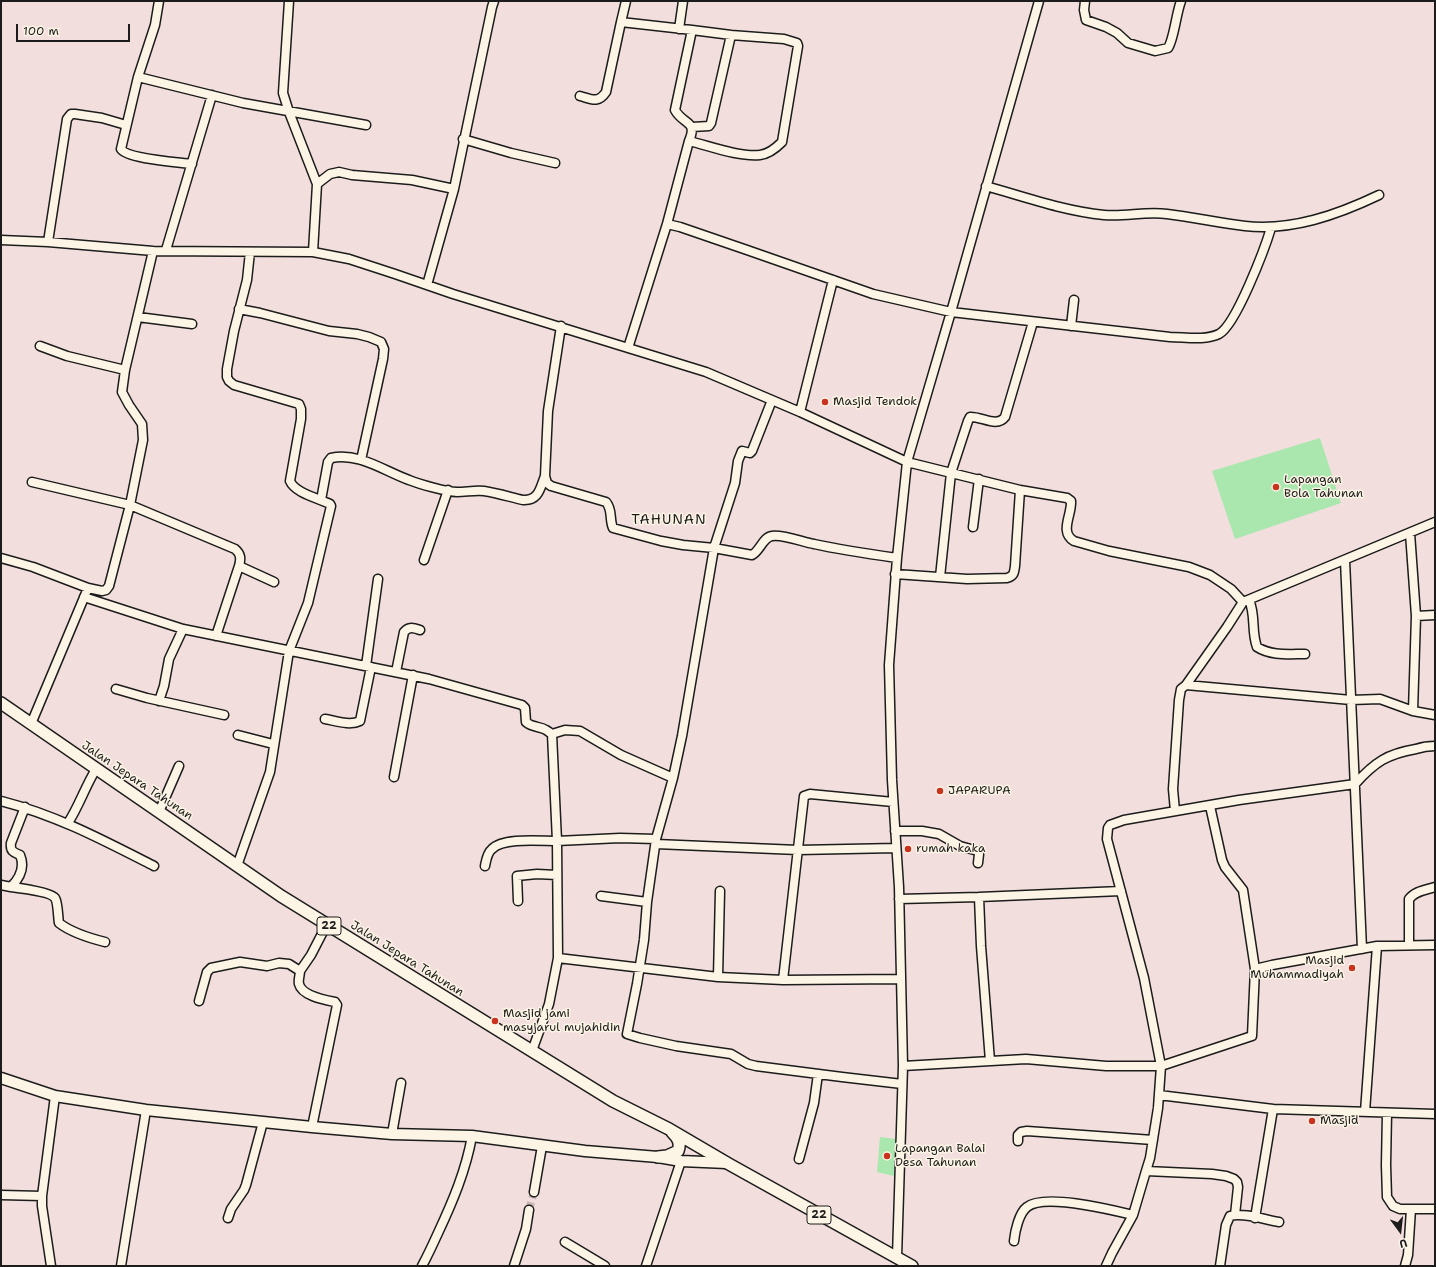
<!DOCTYPE html>
<html>
<head>
<meta charset="utf-8">
<style>
	body { margin:0 }
	#map { position:relative; width:1436px; height:1267px; overflow:hidden; background:#f2dfdd; font-family:"Shantell Sans",sans-serif }
	canvas { display:block }
	.frame { position:absolute; inset:0; border:2px solid #1c1c1c; pointer-events:none }
	.north { position:absolute; left:1380px; top:1211px; width:40px; height:40px; -webkit-text-stroke:3px #fcf5e5; paint-order:stroke; rotate:165deg; font-size:11px; font-weight:700; line-height:16px; text-align:center; color:#1c1c1c }
	.north::after { content:''; display:block; margin:auto; width:14px; height:18px; background:#1c1c1c; clip-path:polygon(50% 0,100% 100%,50% 72%,0 100%) }
	.scale { position:absolute; left:16px; top:24px; width:114px; height:18px; box-sizing:border-box; border:2px solid #1c1c1c; border-top:0; padding-left:5px; font-size:12px; line-height:14px; white-space:nowrap; color:#1c1c1c; -webkit-text-stroke:3px #fcf5e5; paint-order:stroke }
</style>
</head>
<body>
<div id="map">
<canvas width="1436" height="1267"></canvas>
<div class="frame"></div>
<div class="north">U</div>
<div class="scale">100 m</div>
</div>
<script>
const context = document.querySelector('canvas').getContext('2d');
context.lineJoin = 'round';
function paint(path, color) {
  context.fillStyle = color;
  context.fill(path, 'evenodd');
}
function trace(path, color, width, dash) {
  context.strokeStyle = color;
  context.lineWidth = width;
  context.lineCap = dash ? 'butt' : 'round';
  context.setLineDash(dash || []);
  context.stroke(path);
}
function drawText(font, color, halo, rows, align = 'center') {
  context.font = font + ' "Shantell Sans",sans-serif';
  context.lineWidth = 3;
  context.setLineDash([]);
  context.textBaseline = 'middle';
  context.strokeStyle = halo;
  context.fillStyle = color;
  for (const [text, x, y, turn = 0] of rows) {
    context.save();
    context.translate(x, y);
    context.rotate((+turn || 0) * Math.PI / 180);
    context.textAlign = isNaN(turn) ? turn : align;
    if (halo) context.strokeText(text, 0, 0);
    context.fillText(text, 0, 0);
    context.restore();
  }
}
const green = new Path2D(`
	M1320 438 1341 503 1235 539 1212 471Z
	M880 1137 896 1139 894 1176 877 1172Z`);
const minorTunnel = new Path2D(`
	M529 1210 534 1192`);
const minor = new Path2D(`
	M159 1 155 25 138 77 243 103 366 125
	M289 1 283 93 289 112 317 184 313 252
	M626 1 621 22 692 30 675 110C683 125 698 120 689 141L667 224
	M1039 1 951 312 907 462 1020 490 1067 498 1071 501C1072 515 1059 532 1074 541L1109 551 1189 567 1210 575 1231 589 1243 602 1435 522
	M1085 1 1084 10 1086 20 1106 27 1117 33 1128 43 1155 51 1168 48C1174 39 1176 14 1181 1
	M679 29 683 1
	M138 77 121 149C127 159 178 162 192 164
	M580 96C591 99 598 104 606 92L621 22
	M692 127 709 126 711 123 731 35
	M463 139 511 153 555 163
	M689 141C710 146 738 157 760 155 769 154 776 148 782 142L798 46 797 43 784 39 731 35 692 30
	M317 184 330 174 339 172 352 175 412 180 454 189
	M986 186C1025 197 1064 211 1104 215 1126 217 1145 211 1167 214 1193 217 1219 223 1245 226 1292 231 1337 215 1379 195
	M1 240 48 242 153 251 313 252 349 259 395 274 453 294 706 372 800 412 907 462 897 558 889 665 892 780 899 887 903 1066 897 1257
	M48 242 67 119 71 114H75L102 118 126 125
	M166 250 212 95
	M427 285 454 189 492 7 494 1
	M239 309 260 313 329 331 357 334 369 337 381 342 384 349 383 359 361 460
	M138 317 192 324
	M561 326 548 411 545 476 547 483 551 486 606 502C613 510 609 519 613 528L661 541 683 545 714 548 752 555C760 551 763 537 772 536 782 534 803 542 814 544 841 550 869 554 897 558
	M1071 326 1074 300
	M40 346 67 356 125 370
	M628 348 667 224 680 227 747 250 873 294 951 312 1170 337C1185 337 1204 341 1219 334 1236 325 1265 248 1271 228
	M772 400 752 451 750 453 742 451 738 461 735 483 714 548 682 736 673 778 656 839 647 902 644 940 637 984 627 1034 640 1038 676 1046 731 1054 748 1064 756 1066 842 1077 902 1084
	M800 412 833 280
	M32 482 130 505 235 549C241 554 241 559 239 566L216 636
	M321 500 328 462 331 458C359 452 384 471 409 480 419 484 447 492 457 492 466 492 475 490 484 491 497 493 510 497 523 500 539 501 540 488 545 476
	M973 527 979 479
	M1410 533 1416 616 1413 711
	M1 558 33 567 88 588
	M424 560 448 490
	M1345 560 1362 949
	M239 566 274 582
	M895 574 967 579 1007 578C1014 576 1014 573 1015 566L1020 490
	M940 577 951 473 968 421 970 417C981 416 997 428 1005 417L1033 322
	M84 597 183 629 429 679 522 705 525 708 526 722C533 728 540 726 546 730 548 731 550 733 552 734L557 841 620 838 656 839
	M1249 600C1256 615 1251 631 1257 647 1271 656 1288 654 1305 654
	M1416 616 1435 615
	M366 666 378 579
	M396 672 404 632C409 626 414 628 420 630
	M1186 685 1227 627 1243 602
	M116 689 147 698 224 715
	M159 701 164 686 169 659 183 629
	M325 719C336 721 350 726 360 721L371 667
	M31 724 88 588 102 591 106 590 109 586 130 505 143 440 142 424 129 405 122 392 125 370 153 251
	M552 734 565 730 580 731 621 755 673 778
	M238 735 273 744
	M394 777 413 675
	M1 801C56 815 103 840 154 866
	M1210 806 1222 860 1225 867 1243 890 1255 969
	M25 807 11 843C10 851 13 852 20 855 25 867 20 878 11 887 19 888 51 892 55 898 58 902 58 918 59 923 72 933 89 938 105 942
	M1175 811 1173 789 1179 700 1181 689 1186 685 1351 700 1380 699 1413 711 1435 715
	M159 812 179 766
	M68 823C79 806 85 787 96 769
	M895 831H922L939 834 960 846 978 851 979 854 978 863
	M656 844 798 850 896 848
	M237 866 270 772 289 651 308 603 331 506 330 504C318 498 295 493 290 481L301 419V409L299 404 234 385 229 381 227 377V369L234 331 247 280 250 252
	M485 866C486 861 487 853 492 849 503 837 541 841 557 841L558 958 549 1004 532 1051
	M1 885 11 887
	M601 896 647 902
	M979 897 1121 891
	M899 899 979 897 981 946 990 1061
	M518 901 517 876 537 874 557 875
	M1409 945V899C1415 891 1426 890 1435 887
	M558 958 718 977 783 980 901 979
	M300 971C300 975 298 980 299 984 302 996 325 1000 335 1002L337 1005 312 1127
	M718 977 720 891
	M783 980 804 796 810 794 893 802
	M199 1001 207 972 211 968 240 962 267 966 279 963 289 964 300 971 311 955 327 924
	M903 1066 1026 1059 1106 1066H1161L1252 1036 1255 969 1272 965 1377 946 1435 945
	M1159 1095 1273 1109 1435 1114
	M1365 1112 1377 946
	M1387 1113 1386 1165 1387 1197 1393 1206 1400 1209H1435
	M392 1134 401 1083
	M1018 1141V1135L1021 1132 1027 1131 1153 1140
	M799 1159 814 1103 818 1074
	M1146 1171 1212 1174 1226 1176 1234 1179 1237 1182 1238 1187 1235 1215
	M534 1192 542 1146
	M1 1195 42 1196
	M228 1218 231 1209 244 1190 246 1185 263 1122
	M1255 1218 1273 1109
	M1014 1241C1015 1231 1019 1213 1027 1207 1044 1193 1112 1210 1133 1215
	M565 1242 605 1266
	M51 1266 42 1206V1196L55 1096
	M121 1266 146 1110
	M422 1266C428 1255 433 1244 438 1233 453 1201 466 1170 472 1136
	M514 1266 526 1229 529 1210
	M646 1266 681 1161
	M1106 1266 1112 1253 1133 1215 1146 1171 1150 1158 1158 1108 1161 1066 1144 978 1107 839 1108 828 1110 825 1124 820 1239 800 1355 784C1375 762 1387 754 1416 749 1422 747 1429 746 1435 746
	M1220 1266 1226 1225 1230 1216C1243 1212 1266 1220 1279 1222
	M1405 1266 1408 1255 1411 1209`);
const major = new Path2D(`
	M1 1078 55 1096 146 1110 312 1127 392 1134 472 1136 585 1151 658 1157 681 1161 727 1163`);
const highway = new Path2D(`
	M1 703 281 896 613 1101 669 1129 727 1163 912 1266
	M658 1157 667 1156 678 1151C681 1143 678 1138 672 1132`);
const markers = [
	[825,402,4,"#c8321e"],
	[1276,487,4,"#c8321e"],
	[940,791,4,"#c8321e"],
	[908,849,4,"#c8321e"],
	[1352,968,4,"#c8321e"],
	[495,1021,4,"#c8321e"],
	[1312,1121,4,"#c8321e"],
	[887,1156,4,"#c8321e"]
];
const shields = [
	[329,926,24],
	[819,1215,24]
];
const shieldNames = [
	["22",329,926],
	["22",819,1215]
];
const poiNames = [
	["Masjid Tendok",833,402],
	["Lapangan",1284,480],
	["Bola Tahunan",1284,494],
	["JAPARUPA",948,791],
	["rumah kaka",916,849],
	["Masjid",1344,961,"right"],
	["Muhammadiyah",1344,975,"right"],
	["Masjid jami",503,1014],
	["masyjarul mujahidin",503,1028],
	["Masjid",1320,1121],
	["Lapangan Balai",895,1149],
	["Desa Tahunan",895,1163]
];
const streetNames = [
	["Jalan Jepara Tahunan",137,781,34],
	["Jalan Jepara Tahunan",407,959,32]
];
const quarterNames = [
	["TAHUNAN",669,520]
];
paint(green, '#a9e7ae');
trace(minorTunnel, '#c7b8b6', 8, [8, 4]);
trace(minor, '#1c1c1c', 11);
trace(major, '#1c1c1c', 13);
trace(highway, '#1c1c1c', 14);
trace(minor, '#fcf5e5', 8);
trace(major, '#fcf5e5', 10);
trace(highway, '#fcf5e5', 11);
for (const [x, y, r, color] of markers) {
  const dot = new Path2D();
  dot.arc(x, y, r, 0, 2 * Math.PI);
  context.fillStyle = color;
  context.fill(dot);
  trace(dot, '#fcf5e5', 1.5);
}
for (const [x, y, w] of shields) {
  const box = new Path2D();
  box.roundRect(x - w / 2, y - 9, w, 18, 3);
  context.fillStyle = '#fcf5e5';
  context.fill(box);
  trace(box, '#1c1c1c', 1);
}
drawText('bold 11px', '#1c1c1c', null, shieldNames);
drawText('12px', '#1c1c1c', '#fcf5e5', poiNames, 'left');
drawText('12px', '#1c1c1c', '#fcf5e5', streetNames);
context.letterSpacing = '1px';
drawText('14px', '#1c1c1c', '#fcf5e5', quarterNames);
context.letterSpacing = '0px';
</script>
</body>
</html>
